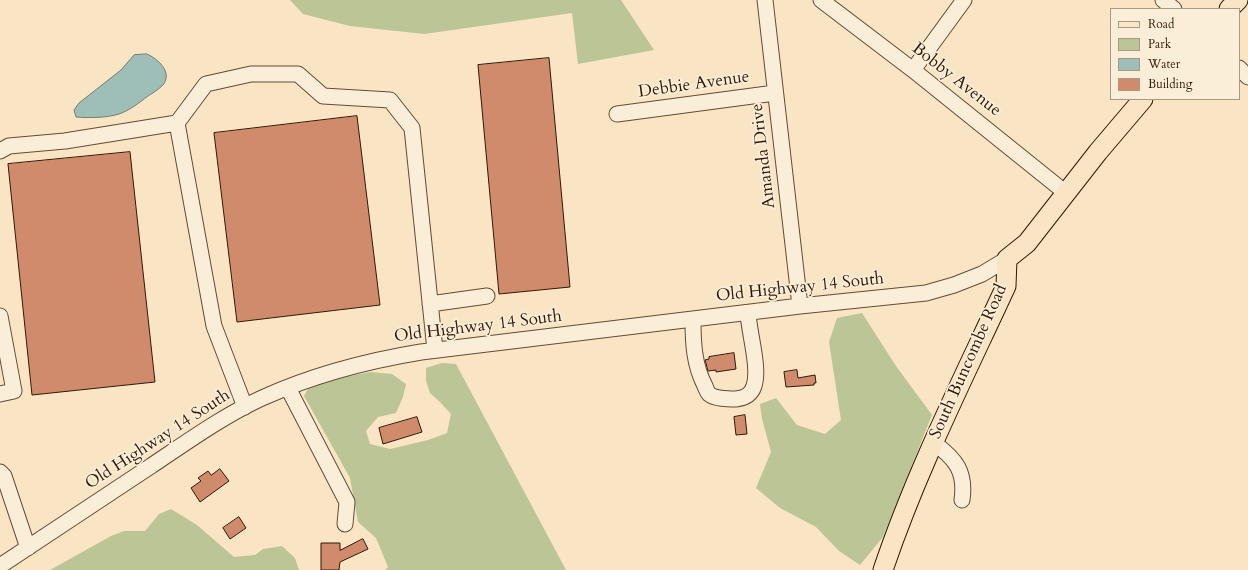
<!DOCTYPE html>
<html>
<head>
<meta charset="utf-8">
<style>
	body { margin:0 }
	#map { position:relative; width:1248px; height:570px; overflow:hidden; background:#f9e5c4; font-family:Cardo,serif }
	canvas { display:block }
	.legend { position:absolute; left:1110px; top:8px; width:130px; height:92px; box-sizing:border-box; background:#fbeed9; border:1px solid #aa9884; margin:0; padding:5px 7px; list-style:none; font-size:12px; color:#311805 }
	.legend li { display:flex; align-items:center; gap:8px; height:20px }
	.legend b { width:20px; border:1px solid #aa9884 }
</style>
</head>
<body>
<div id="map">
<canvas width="1248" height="570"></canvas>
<ul class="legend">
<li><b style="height:5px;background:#f9e5c4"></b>Road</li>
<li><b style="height:11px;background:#bcc595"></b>Park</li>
<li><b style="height:11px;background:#9ebfb7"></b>Water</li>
<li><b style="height:11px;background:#d08b6d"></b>Building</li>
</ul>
</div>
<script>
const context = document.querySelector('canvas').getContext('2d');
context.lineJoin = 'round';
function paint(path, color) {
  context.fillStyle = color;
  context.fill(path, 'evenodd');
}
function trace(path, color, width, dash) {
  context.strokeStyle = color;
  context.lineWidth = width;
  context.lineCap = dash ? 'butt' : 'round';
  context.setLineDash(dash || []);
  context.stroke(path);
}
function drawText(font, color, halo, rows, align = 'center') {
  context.font = font + ' Cardo,serif';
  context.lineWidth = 3.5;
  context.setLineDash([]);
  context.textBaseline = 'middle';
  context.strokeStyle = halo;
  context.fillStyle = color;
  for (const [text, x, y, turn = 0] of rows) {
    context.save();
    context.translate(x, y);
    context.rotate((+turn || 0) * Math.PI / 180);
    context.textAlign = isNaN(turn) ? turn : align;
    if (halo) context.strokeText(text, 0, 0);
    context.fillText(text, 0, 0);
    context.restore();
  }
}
const green = new Path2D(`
	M290 0H621L654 50 578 64 572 13 424 34 350 26 303 14Z
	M862 313 896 366 932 415 883 537 860 565 839 551 816 527 780 508 756 488 771 452 762 419 760 404 776 398 797 425 825 434 841 420 829 342 837 318Z
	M442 363 456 364 566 570H385L388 567 376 538 358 522 350 478 304 396 308 389 334 379 370 372 392 374 406 384 403 397 396 413 378 417 366 431 370 444 390 449 428 440 447 433 451 414 440 402 430 393 426 381V368Z
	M171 509 197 525 234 557 255 555 263 549 282 546 295 558 299 570H50L111 536 124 531H145L159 514Z`);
const water = new Path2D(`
	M147 54C158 59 173 72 163 85 159 89 153 93 148 96 139 103 130 110 119 114 106 118 90 118 76 117L74 110 79 103 121 70 134 55Z`);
const building = new Path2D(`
	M549 58 570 287 499 294 478 65Z
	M357 116 380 305 237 322 214 133Z
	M130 152 155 382 32 395 8 164Z
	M734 353 736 369 716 372V370L708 371 705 360 709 359V357Z
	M797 370 798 378 815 375 816 383H814V385L786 387 784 372Z
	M745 415 747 434 736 435 734 417Z
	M417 417 422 432 383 444 379 428Z
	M220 469 229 481 200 502 191 488 201 481 198 478 208 471 211 475Z
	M239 517 246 528 230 539 223 528Z
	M363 539 368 549 340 562 339 570H321V543H340V550Z`);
const minor = new Path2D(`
	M765 0 800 306
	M821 0 913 70 1066 193
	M1163 0 1174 9
	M1239 68 1248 77
	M913 70 964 0
	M617 114 775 93
	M0 151 9 146 65 141 177 123
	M430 304 487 296
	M0 316 14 391 0 394
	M693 320C693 343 694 365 705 386 706 388 707 392 709 394 715 399 728 399 736 399 745 398 751 395 754 386 760 368 749 333 748 313
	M288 388 347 502 345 524
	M245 407 214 326 177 123 206 84 251 74H298L323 96 390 100 412 128 435 350
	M934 443C956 459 966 472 962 500
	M0 472 4 476 28 548
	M0 566C50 533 101 499 151 466 187 442 223 416 262 398 313 375 366 361 421 352L800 306 926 293 954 285 982 274 1007 259`);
const major = new Path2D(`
	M1229 9 1238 0
	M883 570C916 472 963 379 1006 286L1007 259 1027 243 1098 152 1143 99`);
const streetNames = [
	["Bobby Avenue",956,80,38],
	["Debbie Avenue",694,85,-8],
	["Amanda Drive",764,156,-97],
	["Old Highway 14 South",800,288,-6],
	["Old Highway 14 South",478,327,-7],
	["South Buncombe Road",969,362,-66],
	["Old Highway 14 South",158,440,-33]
];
paint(green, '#bcc595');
paint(water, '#9ebfb7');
trace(water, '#727c70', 1);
paint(building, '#d08b6d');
trace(building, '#311805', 1);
trace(minor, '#634b35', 17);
trace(major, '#311805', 21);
trace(minor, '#fbeed9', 15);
trace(major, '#f9e5c4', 19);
drawText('17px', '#311805', '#fbeed9', streetNames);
</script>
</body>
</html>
